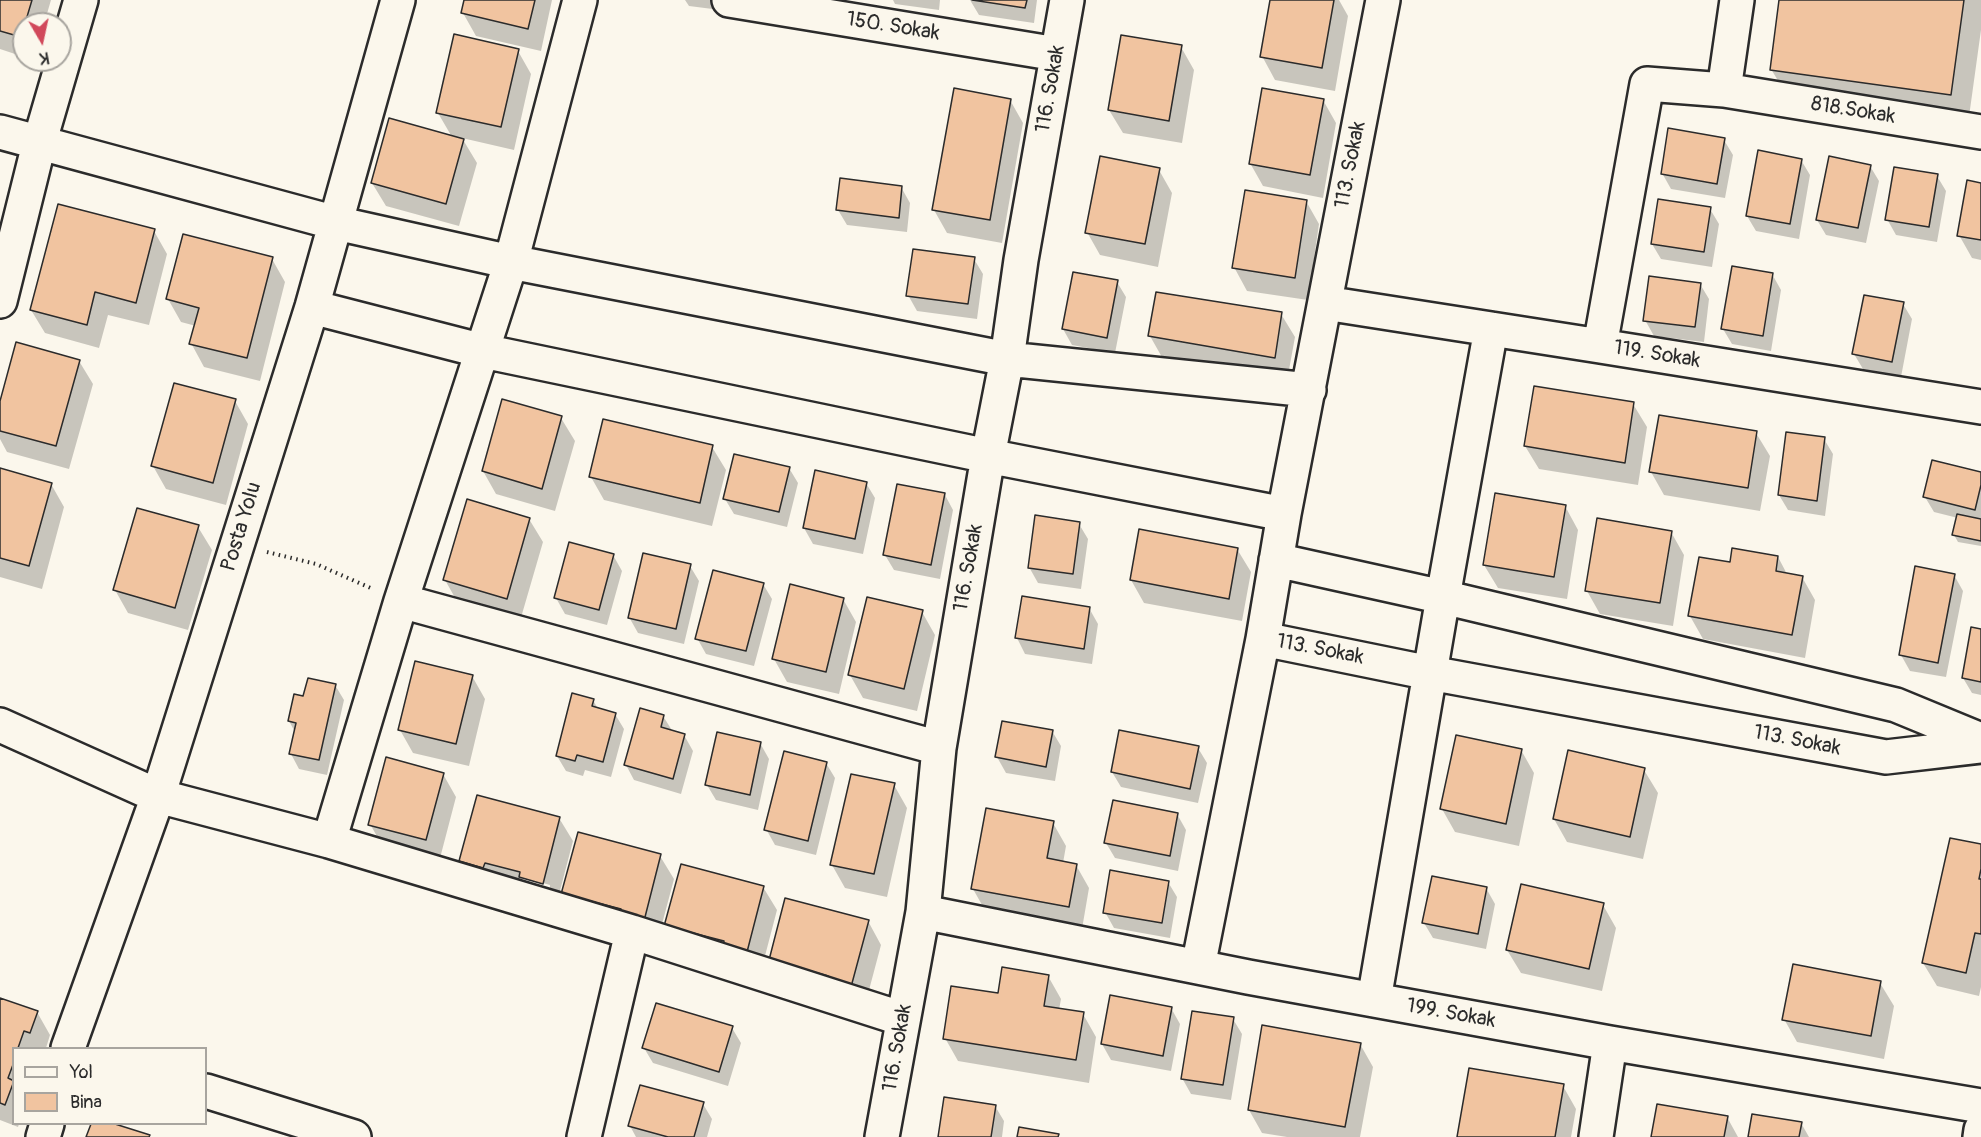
<!DOCTYPE html>
<html>
<head>
<meta charset="utf-8">
<style>
	body { margin:0 }
	#map { position:relative; width:1981px; height:1137px; overflow:hidden; background:#fbf7ec; font-family:Pangolin,sans-serif }
	canvas { display:block }
	.legend { position:absolute; left:12px; top:1047px; width:195px; height:78px; box-sizing:border-box; background:#fbf7ec; border:2px solid #a8a59f; margin:0; padding:8px 10px; list-style:none; font-size:18px; color:#2b2b2b }
	.legend li { display:flex; align-items:center; gap:12px; height:30px }
	.legend b { width:30px; border:2px solid #a8a59f }
	.north { position:absolute; left:12px; top:12px; width:60px; height:60px; box-sizing:border-box; background:#fbf7ec; border:2px solid #a8a59f; border-radius:50%; rotate:171deg; font-size:16px; font-weight:700; line-height:24px; text-align:center; color:#2b2b2b }
	.north::after { content:''; display:block; margin:auto; width:21px; height:27px; background:#d1495b; clip-path:polygon(50% 0,100% 100%,50% 72%,0 100%) }
</style>
</head>
<body>
<div id="map">
<canvas width="1981" height="1137"></canvas>
<ul class="legend">
<li><b style="height:8px;background:#fbf7ec"></b>Yol</li>
<li><b style="height:16px;background:#f1c4a0"></b>Bina</li>
</ul>
<div class="north">K</div>
</div>
<script>
const context = document.querySelector('canvas').getContext('2d');
context.lineJoin = 'round';
function paint(path, color) {
  context.fillStyle = color;
  context.fill(path, 'evenodd');
}
function trace(path, color, width, dash) {
  context.strokeStyle = color;
  context.lineWidth = width;
  context.lineCap = dash ? 'butt' : 'round';
  context.setLineDash(dash || []);
  context.stroke(path);
}
function drawText(font, color, halo, rows, align = 'center') {
  context.font = font + ' Pangolin,sans-serif';
  context.lineWidth = 5;
  context.setLineDash([]);
  context.textBaseline = 'middle';
  context.strokeStyle = halo;
  context.fillStyle = color;
  for (const [text, x, y, turn = 0] of rows) {
    context.save();
    context.translate(x, y);
    context.rotate((+turn || 0) * Math.PI / 180);
    context.textAlign = isNaN(turn) ? turn : align;
    if (halo) context.strokeText(text, 0, 0);
    context.fillText(text, 0, 0);
    context.restore();
  }
}
const shadow = new Path2D(`
	M0 0H51L44 24H24V57L0 49Z
	M466 0H552L541 51 476 36 463 13Z
	M685 0H745L744 13 689 6Z
	M893 0H940L939 10 895 4Z
	M970 0H1037L1034 23 979 15Z
	M1272 0H1339L1348 16 1335 91 1275 80 1262 56Z
	M1781 0H1981V30L1968 124 1789 99 1771 69Z
	M1181 47 1194 70 1182 143 1123 133 1109 110Z
	M518 51 531 74 514 150 462 138 477 163 459 226 386 206 372 183 452 137 438 113Z
	M1010 100 1023 123 1002 243 947 233 934 210Z
	M1323 100 1336 123 1323 198 1263 186 1250 163Z
	M1724 140 1733 155 1725 198 1671 189 1662 173Z
	M1801 160 1810 175 1799 239 1756 231 1747 216Z
	M1870 166 1879 181 1866 243 1826 235 1817 220Z
	M1159 170 1172 193 1158 267 1100 255 1087 232Z
	M1937 176 1946 191 1937 242 1896 235 1887 219Z
	M1981 184V260L1972 258 1959 235Z
	M901 187 910 203 907 232 847 225 838 210Z
	M1306 201 1319 224 1308 300 1247 291 1234 267Z
	M1710 209 1719 224 1712 267 1661 259 1652 244Z
	M154 231 167 254 149 325 108 315 99 348 45 333 31 310Z
	M272 259 285 282 260 381 204 367 191 343 196 326 181 322 168 299Z
	M974 259 983 274 977 319 917 311 908 295Z
	M1772 274 1781 290 1771 351 1732 344 1723 329Z
	M1117 282 1126 297 1115 353 1072 345 1063 329Z
	M1700 284 1709 299 1704 342 1654 336 1645 320Z
	M1903 304 1912 319 1901 377 1863 369 1854 354Z
	M1281 314 1295 337 1287 381 1163 359 1150 336Z
	M79 361 93 384 69 469 7 452 0 439V407Z
	M235 401 248 424 226 505 166 489 153 466Z
	M1633 404 1647 427 1638 485 1539 469 1525 446Z
	M561 418 575 441 555 511 496 494 483 471Z
	M1756 433 1770 456 1760 511 1664 495 1651 472Z
	M1824 439 1833 454 1825 516 1788 510 1779 495Z
	M712 447 726 470 712 526 604 500 591 477Z
	M789 468 798 483 787 527 734 514 725 499Z
	M0 470 51 484 64 507 42 589 0 577Z
	M1981 473V546L1958 542 1954 535 1958 518 1934 512 1925 497Z
	M866 483 875 498 863 554 813 544 804 528Z
	M945 495 953 510 940 579 894 570 885 555Z
	M1565 506 1578 530 1567 599 1498 588 1484 565Z
	M529 519 543 542 520 621 458 603 445 580Z
	M1079 524 1088 539 1081 589 1038 583 1029 567Z
	M198 527 212 550 188 630 128 613 115 590Z
	M1671 532 1684 555 1673 626 1600 614 1587 591Z
	M1237 549 1251 572 1242 621 1144 603 1131 580Z
	M613 555 622 571 607 625 565 614 556 598Z
	M1778 557 1787 574 1802 577 1815 600 1805 658 1703 639 1690 616 1731 564Z
	M690 566 699 581 684 644 638 633 629 617Z
	M1954 575 1963 591 1946 677 1910 671 1901 655Z
	M763 584 772 599 754 666 706 654 697 638Z
	M843 599 856 622 839 694 787 682 774 659Z
	M1089 608 1098 624 1092 664 1025 654 1017 638Z
	M922 612 935 635 917 711 863 698 850 675Z
	M1981 630V695L1972 693 1963 678Z
	M472 676 485 699 469 766 413 753 400 730Z
	M335 685 344 700 327 775 299 769 291 754 295 732 289 721 305 698Z
	M593 700 598 709 615 714 624 729 611 777 585 770 583 776 566 771 557 756Z
	M663 716 673 732 684 735 693 751 681 794 634 780 626 765Z
	M1052 731 1061 746 1055 781 1006 773 997 757Z
	M760 743 769 759 758 810 716 800 707 785Z
	M1198 748 1207 763 1198 803 1121 787 1112 772Z
	M1521 750 1534 773 1519 846 1455 832 1442 809Z
	M826 763 835 778 816 855 775 845 766 829Z
	M1644 770 1658 793 1643 859 1567 842 1554 819Z
	M443 774 456 797 439 862 383 847 370 824Z
	M894 785 907 808 887 897 845 888 832 865Z
	M1177 814 1186 830 1178 871 1115 858 1106 843Z
	M559 818 573 841 556 906 474 884 460 861ZM522 877 550 885V888L522 880Z
	M1053 823 1066 846 1063 863 1076 865 1089 888 1082 929 986 912 973 889Z
	M1981 846V987L1979 996 1937 986 1923 963Z
	M660 856 674 879 657 943 561 898Z
	M1168 882 1177 897 1170 938 1114 928 1105 912Z
	M763 887 777 910 760 975 665 930Z
	M1486 888 1495 904 1486 949 1433 938 1424 923Z
	M786 900 868 921 881 945 864 1009 783 987Z
	M1603 905 1616 928 1602 991 1521 973 1507 950Z
	M1048 976 1061 999 1059 1010 1083 1014 1096 1037 1089 1083 958 1061 945 1038 999 995Z
	M1880 983 1894 1006 1884 1059 1797 1042 1784 1019Z
	M0 999 37 1012 50 1035 46 1048H14V1124H19L18 1127 0 1120Z
	M1171 1008 1180 1024 1171 1071 1111 1060 1102 1044Z
	M1233 1019 1242 1034 1231 1100 1191 1094 1182 1078Z
	M732 1028 741 1043 728 1086 653 1063 644 1048Z
	M1360 1044 1373 1067 1360 1137H1287L1262 1133 1249 1110Z
	M1563 1086 1576 1109 1571 1137H1458Z
	M703 1104 712 1119 707 1137H636L630 1126Z
	M995 1106 1004 1121 1002 1137H940Z
	M1727 1117 1738 1137H1652Z
	M1801 1123 1809 1137H1750Z`);
const building = new Path2D(`
	M0 0H32L21 37 0 31Z
	M464 0H535L528 29 461 13Z
	M972 0H1027L1025 8Z
	M1270 0H1334L1322 68 1260 57Z
	M1779 0H1964L1951 95 1770 70Z
	M454 34 519 49 501 127 436 113Z
	M1121 35 1182 45 1169 121 1108 110Z
	M954 88 1011 99 990 220 932 210Z
	M1262 88 1324 99 1310 175 1249 164Z
	M389 118 464 139 446 204 371 183Z
	M1668 128 1725 138 1717 184 1661 174Z
	M1758 150 1802 159 1790 224 1746 216Z
	M1100 156 1160 168 1145 244 1085 233Z
	M1829 156 1871 165 1858 228 1816 220Z
	M1894 167 1938 174 1929 227 1885 220Z
	M840 178 902 186 899 218 836 210Z
	M1967 180 1981 183V240L1957 236Z
	M1245 190 1307 200 1295 278 1232 268Z
	M1658 199 1711 207 1704 252 1651 244Z
	M58 204 155 229 136 303 95 292 87 325 30 310Z
	M183 234 273 257 247 358 189 344 199 308 166 299Z
	M913 249 975 257 968 304 906 296Z
	M1732 266 1773 273 1763 336 1721 329Z
	M1073 272 1118 280 1107 338 1062 329Z
	M1649 276 1701 283 1695 327 1643 321Z
	M1156 292 1282 312 1275 358 1148 336Z
	M1864 295 1904 302 1892 362 1852 354Z
	M16 342 80 360 56 446 0 431V401Z
	M174 383 236 399 213 483 151 466Z
	M1534 386 1634 402 1625 463 1524 446Z
	M502 399 562 416 542 489 482 471Z
	M1659 415 1757 431 1748 488 1649 472Z
	M603 419 713 445 700 503 589 477Z
	M1786 432 1825 437 1817 501 1778 495Z
	M734 454 790 467 779 512 723 499Z
	M1932 460 1981 472V485L1975 510 1923 497Z
	M0 468 52 483 29 566 0 558Z
	M815 470 867 482 855 539 803 528Z
	M897 484 945 493 931 565 883 555Z
	M1495 493 1566 505 1554 577 1483 565Z
	M467 499 530 518 507 599 443 580Z
	M137 508 199 525 175 608 113 590Z
	M1957 514 1981 519V541L1952 535Z
	M1035 515 1080 522 1073 574 1028 568Z
	M1597 518 1672 531 1660 603 1585 591Z
	M1139 529 1238 548 1229 599 1130 580Z
	M569 542 614 554 599 610 554 598Z
	M1732 548 1778 556 1776 571 1803 576 1792 635 1688 616 1699 557 1730 562Z
	M643 553 691 564 676 629 628 618Z
	M1915 566 1955 574 1938 663 1899 655Z
	M713 570 764 583 746 651 695 639Z
	M790 584 844 598 826 672 772 659Z
	M1022 596 1090 607 1084 649 1015 638Z
	M867 597 923 610 904 689 848 675Z
	M1971 627 1981 629V682L1962 678Z
	M415 661 473 675 456 744 398 730Z
	M308 678 336 684 319 760 289 754 296 723 288 721 294 694 303 696Z
	M572 693 594 699 592 706 616 713 603 762 577 755 575 761 556 756Z
	M640 708 664 715 661 727 685 734 673 779 624 765Z
	M1002 721 1053 730 1046 767 995 757Z
	M1119 730 1199 746 1190 789 1111 772Z
	M717 732 761 742 750 795 705 785Z
	M1456 735 1522 749 1506 824 1440 809Z
	M1568 750 1645 768 1630 837 1553 819Z
	M784 751 827 762 808 841 764 830Z
	M386 757 444 773 426 840 368 825Z
	M851 774 895 783 874 874 830 865Z
	M477 795 560 817 543 884 519 877 520 872 485 863 483 868 459 861Z
	M1113 800 1178 813 1170 856 1104 843Z
	M986 808 1054 821 1047 858 1077 864 1069 907 971 889Z
	M578 832 661 854 644 921 620 915 621 909 586 900 584 905 560 898Z
	M1950 838 1981 844V869L1979 879H1981V934L1975 933 1966 973 1922 963Z
	M681 864 764 886 747 952 723 946 724 941 689 932 688 936 663 930Z
	M1110 870 1169 881 1162 923 1103 913Z
	M1432 876 1487 887 1478 934 1422 923Z
	M1521 884 1604 903 1589 969 1506 950Z
	M785 898 869 920 851 987 828 981V976L793 966 792 971 768 964Z
	M1793 964 1881 981 1871 1036 1782 1020Z
	M1002 967 1049 975 1044 1006 1084 1012 1076 1060 943 1039 951 986 998 993Z
	M1110 995 1172 1007 1163 1056 1101 1044Z
	M0 998 38 1011 30 1033 24 1031 18 1048H14V1062L8 1078 14 1081 5 1105 0 1103Z
	M656 1003 733 1026 719 1072 642 1048Z
	M1192 1011 1234 1017 1223 1085 1181 1079Z
	M1262 1025 1361 1043 1345 1127 1248 1110Z
	M1469 1068 1564 1084 1555 1137H1457Z
	M640 1085 704 1102 694 1137H668L628 1126Z
	M944 1097 996 1105 991 1137H938Z
	M1657 1104 1728 1116 1724 1137H1651Z
	M1752 1114 1802 1122 1799 1137H1748Z
	M91 1124H115L150 1135 149 1137H86Z
	M1019 1127 1059 1134 1058 1137H1017Z`);
const path = new Path2D(`
	M267 552 316 564 373 589`);
const minor = new Path2D(`
	M729 0 1057 54
	M1383 0 1284 514 1263 639 1430 673 1886 757 1981 746
	M1724 90 1737 0
	M0 132 336 223 511 262 1007 359 1309 390
	M1981 132 1724 90 1647 84 1600 346 1981 407
	M0 301 39 144 81 0
	M1325 303 1600 346
	M312 307 483 351 988 456 1284 514
	M1276 560 1443 597 1896 705 1981 740
	M401 601 939 748
	M0 725 158 796 329 841 632 932
	M329 841 401 601 511 262 580 0
	M923 912 1248 977 1610 1043 1981 1106
	M1198 967 1263 639
	M1374 1000 1443 597 1491 329
	M68 1048 158 796 312 307 398 0
	M206 1091 354 1137
	M43 1137 47 1124
	M584 1137 632 932 903 1019
	M882 1137 923 912 939 748 988 456 1007 359 1021 260 1067 0
	M1596 1137 1610 1043
	M1980 1137 1981 1130`);
const streetNames = [
	["150. Sokak",893,27,9],
	["116. Sokak",1051,89,-80],
	["818.Sokak",1853,111,9],
	["113. Sokak",1351,165,-79],
	["119. Sokak",1657,355,9],
	["Posta Yolu",242,527,-73],
	["116. Sokak",969,568,-80],
	["113. Sokak",1320,650,11],
	["113. Sokak",1797,741,11],
	["199. Sokak",1451,1014,10],
	["116. Sokak",898,1048,-80]
];
paint(shadow, '#0003');
paint(building, '#f1c4a0');
trace(building, '#2b2b2b', 1.5);
trace(minor, '#2b2b2b', 38);
trace(path, '#2b2b2b', 4, [1.5, 4.5]);
trace(minor, '#fbf7ec', 33);
drawText('21px', '#2b2b2b', '#fbf7ec', streetNames);
</script>
</body>
</html>
